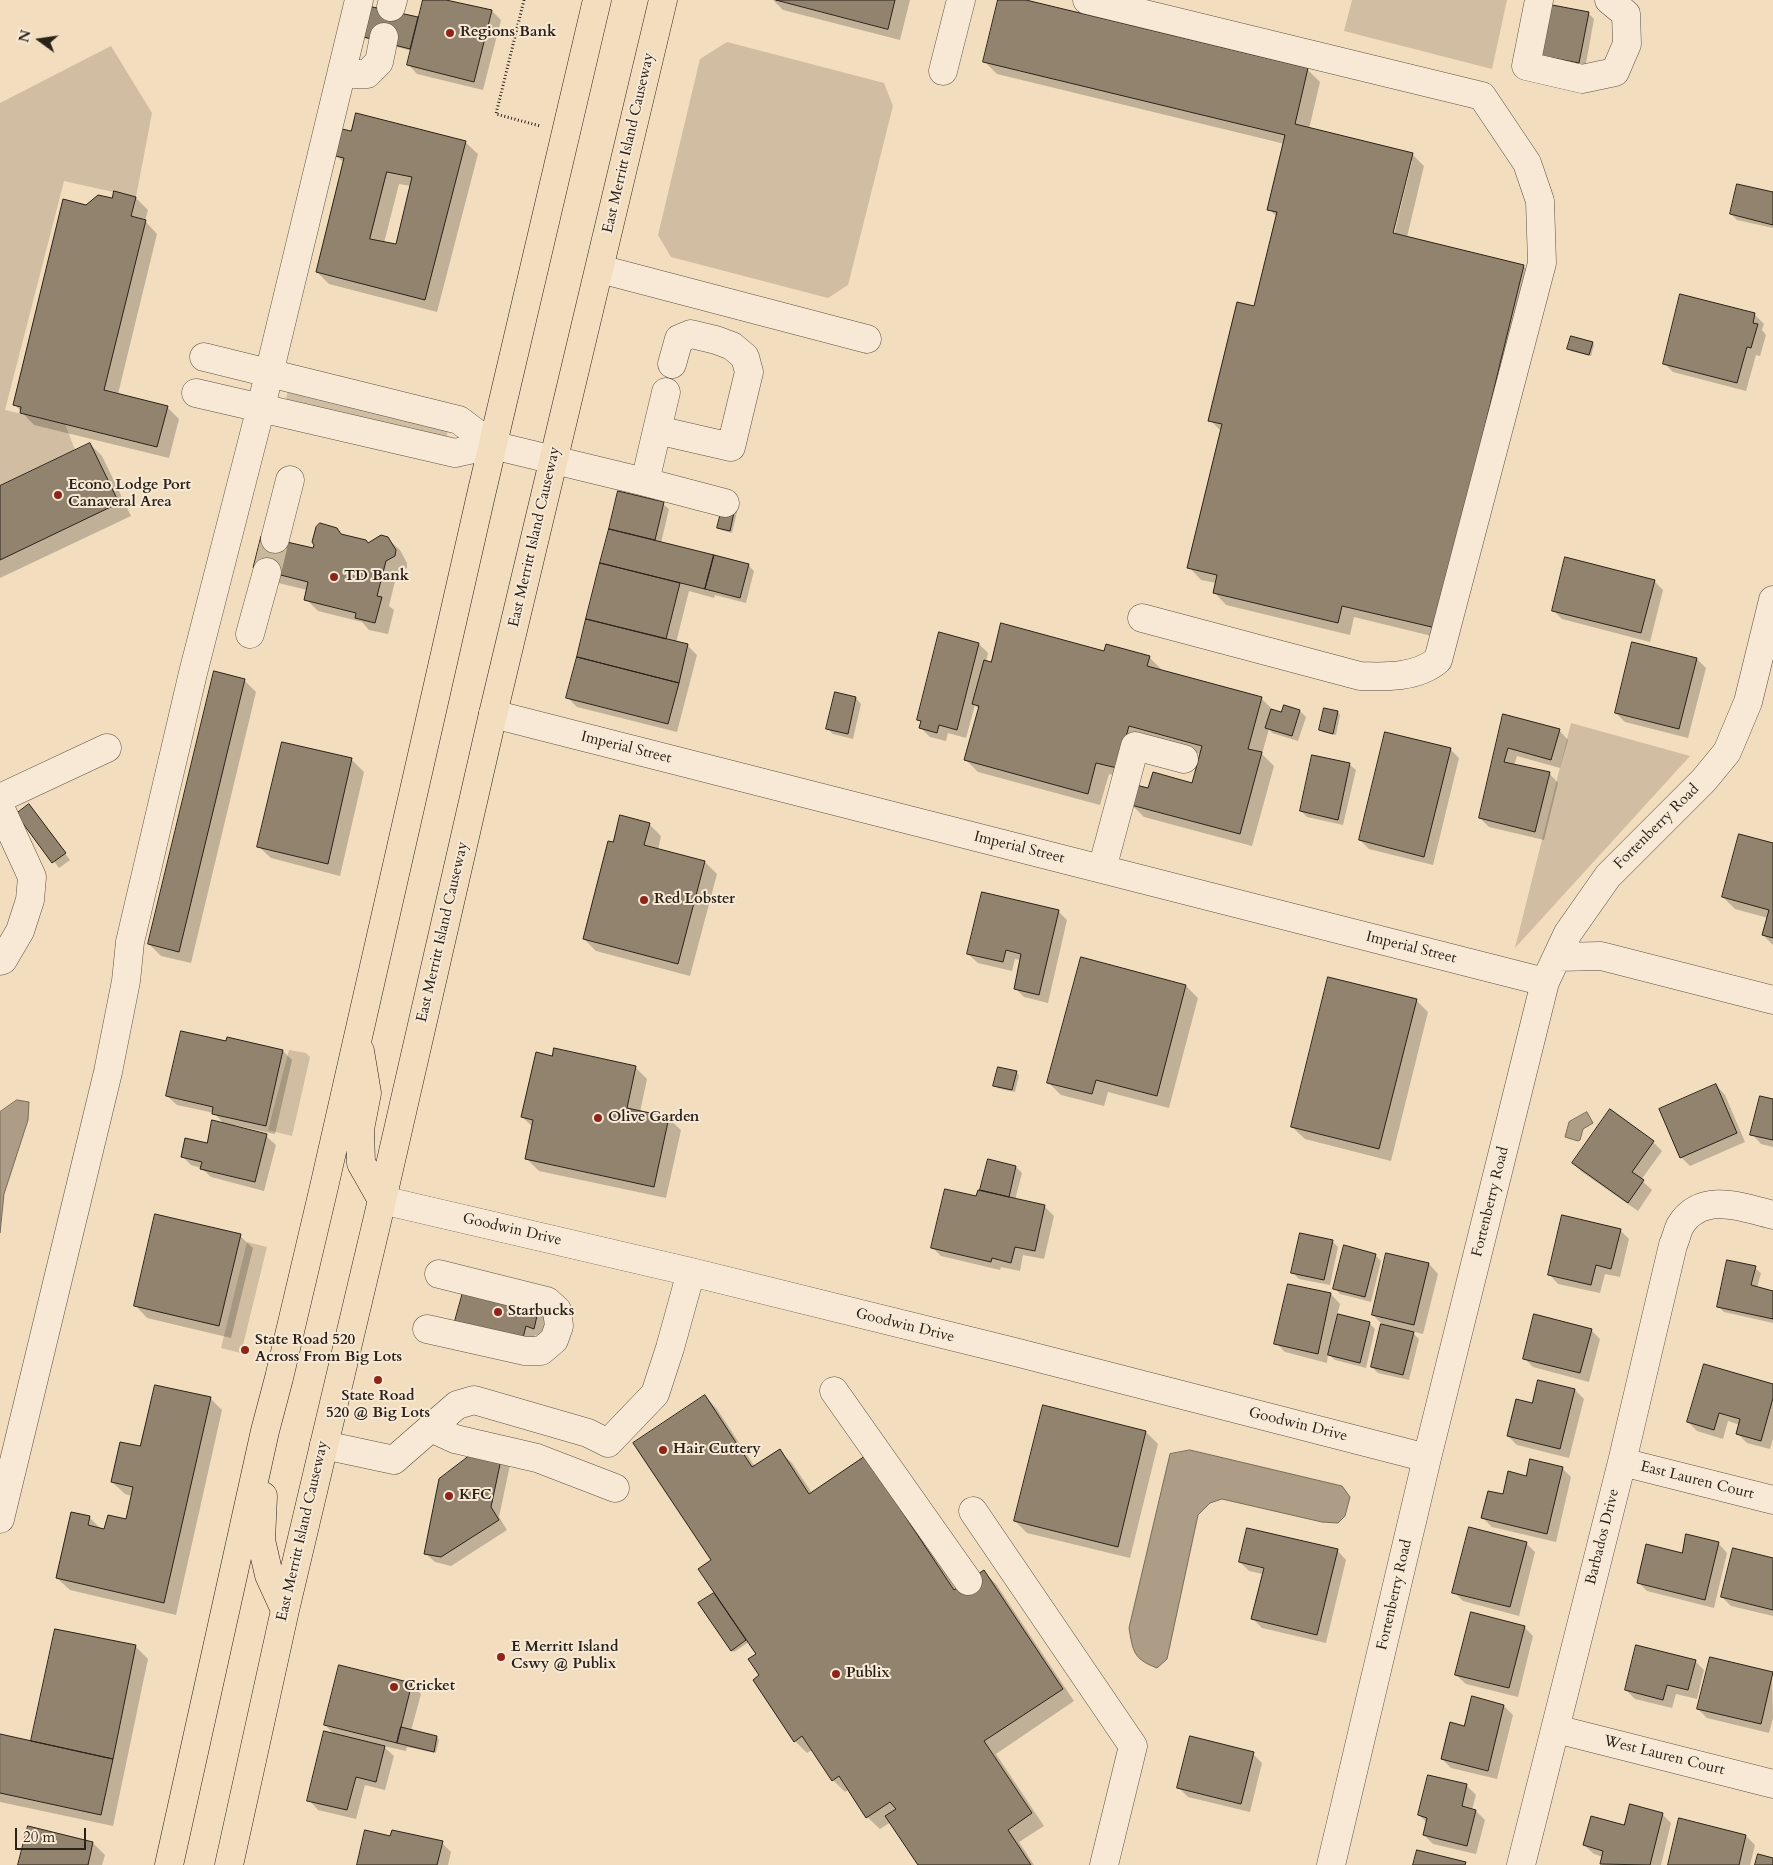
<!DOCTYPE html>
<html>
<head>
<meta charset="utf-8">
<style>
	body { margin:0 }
	#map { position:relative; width:1773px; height:1865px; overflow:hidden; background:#f2ddbe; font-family:Cardo,serif }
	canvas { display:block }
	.north { position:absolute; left:15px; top:15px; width:50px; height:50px; -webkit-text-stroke:4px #f7e9d5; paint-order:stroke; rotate:284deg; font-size:14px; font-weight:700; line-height:20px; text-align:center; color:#2a2219 }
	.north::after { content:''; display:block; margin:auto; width:18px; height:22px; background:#2a2219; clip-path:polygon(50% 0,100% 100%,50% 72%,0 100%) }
	.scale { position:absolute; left:15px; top:1828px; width:71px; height:22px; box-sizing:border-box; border:2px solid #2a2219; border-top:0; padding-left:6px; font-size:15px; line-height:18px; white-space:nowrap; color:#2a2219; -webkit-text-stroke:4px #f7e9d5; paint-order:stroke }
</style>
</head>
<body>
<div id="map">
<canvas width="1773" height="1865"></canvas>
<div class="north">N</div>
<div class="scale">20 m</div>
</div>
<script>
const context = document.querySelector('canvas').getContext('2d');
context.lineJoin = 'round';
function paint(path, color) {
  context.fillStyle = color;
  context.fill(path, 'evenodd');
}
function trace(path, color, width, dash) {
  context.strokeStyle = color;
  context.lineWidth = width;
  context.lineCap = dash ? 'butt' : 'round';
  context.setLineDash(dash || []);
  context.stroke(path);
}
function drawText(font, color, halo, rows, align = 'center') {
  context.font = font + ' Cardo,serif';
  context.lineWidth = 4;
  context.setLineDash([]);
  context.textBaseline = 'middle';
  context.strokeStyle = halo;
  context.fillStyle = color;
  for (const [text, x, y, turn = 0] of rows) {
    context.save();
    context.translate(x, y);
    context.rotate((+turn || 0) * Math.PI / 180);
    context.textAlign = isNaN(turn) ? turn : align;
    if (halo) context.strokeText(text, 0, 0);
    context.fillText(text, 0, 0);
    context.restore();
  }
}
const green = new Path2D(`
	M1352 0H1507L1492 69 1344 31Z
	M727 42 884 83 893 106 848 285 828 298 671 257 658 235 700 59Z
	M111 46 152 113 136 197 64 181 5 410 65 424 75 450 0 486V103Z
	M289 387 449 425 446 441 285 403Z
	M1571 723 1690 756 1515 948Z
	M289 1050 306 1053 310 1057 292 1136 268 1130Z
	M247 1242 267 1247 241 1353 221 1348Z`);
const water = new Path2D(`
	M17 1100 29 1102 28 1120 4 1194 0 1233V1112Z
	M1587 1112 1593 1123 1583 1129 1580 1140 1578 1141 1565 1137 1569 1122Z
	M1190 1450 1342 1486 1350 1497 1345 1516 1338 1523 1322 1522 1222 1499 1210 1503 1198 1515 1167 1659 1157 1668C1133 1659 1133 1651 1129 1628L1170 1454Z`);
const shadow = new Path2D(`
	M425 0H443L492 11 501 20 483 90 417 74 408 64 412 51 364 38 362 36 369 8 420 20Z
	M773 0H910L900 40 783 10Z
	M1000 0H1021L1308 70 1320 82 1309 129 1412 154 1424 166 1407 237 1523 266 1536 278 1448 640 1354 617 1350 635 1226 605 1214 592 1216 583 1201 580 1189 567 1222 432 1210 420 1255 307 1277 217 1269 209 1285 144 997 74 985 62ZM1409 161H1412L1393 239H1390Z
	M1588 13 1594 19 1585 69 1544 60Z
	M465 142 478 154 437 312 329 284 317 272 344 163 337 156ZM399 184 411 186 397 246 384 243Z
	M1773 193V228L1737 220 1731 214Z
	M136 198 148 210 145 221 157 234 118 394 167 407 179 419 169 458 34 425 15 405 86 206 113 200Z
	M1681 296 1755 315 1764 324 1762 330 1766 335 1760 356 1756 355 1746 391 1673 372 1664 363Z
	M1592 343 1594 345 1591 356 1571 351 1569 348Z
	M90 444 102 456 131 516 0 578V488Z
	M619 493 663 504 669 509 661 543 748 565 754 571 746 603 715 595 714 598 689 591 676 643 688 646 697 655 677 732 577 707 568 698Z
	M735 509 737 512 732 533 721 530 719 528Z
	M336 529 343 536 368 544 387 538 400 550 407 563V568L397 573 389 606 394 610 388 634 369 630 362 622 318 611 306 599 307 590 266 580 314 550Z
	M1654 581 1663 590 1650 642 1562 619 1553 610Z
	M940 634 979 644 988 653 986 662 991 664 1105 653 1149 657 1161 669V671L1261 698 1274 711 1282 713 1285 706 1300 711 1306 717 1298 741 1272 733 1269 729 1262 754 1274 766 1252 846 1144 817 1132 805 1149 790 1193 785 1201 754 1141 738 1129 779 1109 774 1100 805 978 772 966 760 980 710 975 705 966 738 948 733 946 741 930 737 921 728 922 723 919 719Z
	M1697 659 1706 668 1688 738 1625 722 1616 713Z
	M244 680 256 692 191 963 161 956 149 944Z
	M856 698 861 704 853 739 833 734 827 728Z
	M1325 709 1338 712 1340 715 1336 735 1323 732 1320 730Z
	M1504 715 1559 730 1568 740 1560 768 1517 756 1514 766 1549 773 1558 783 1544 840 1489 827 1480 818Z
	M1450 749 1459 758 1433 865 1369 849 1360 840Z
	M1313 756 1350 765 1356 770 1343 825 1307 817 1301 811Z
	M351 759 364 772 340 876 271 858 258 846Z
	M29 805 70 860 59 868 18 814Z
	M649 824 661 836 658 850 705 862 717 874 690 976 596 951 584 939 614 843Z
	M1773 845V945L1763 935 1768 918 1735 909 1723 897Z
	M1058 911 1067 920 1048 1003 1024 997 1015 988 1021 960 1015 959 1012 971 978 963 968 954Z
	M1186 986 1198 998 1169 1108 1108 1092 1104 1106 1061 1095 1049 1083Z
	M1416 1000 1428 1012 1391 1161 1305 1139 1292 1127Z
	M227 1043 283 1051 292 1060 275 1134 234 1125 233 1127 266 1136 276 1145 264 1191 211 1177 201 1168 191 1165 182 1156 207 1145 225 1125 214 1113 177 1105 167 1096Z
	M553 1057 635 1067 647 1079 640 1112 668 1118 681 1130 666 1198 539 1171 526 1158 533 1127 522 1117Z
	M1016 1073 1019 1075 1015 1092 997 1088 995 1085Z
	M1716 1085 1725 1095 1745 1142 1690 1166 1681 1157Z
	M1773 1100V1147L1761 1144 1752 1134Z
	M1653 1142 1662 1151 1641 1180 1652 1190 1638 1211 1582 1172 1573 1163Z
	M989 1161 1016 1167 1022 1173 1015 1200 1045 1207 1054 1216 1044 1259 1023 1255 1020 1271 1001 1267 1000 1270 941 1256 932 1247 981 1192Z
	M1620 1230 1629 1239 1620 1277 1605 1274 1600 1293 1558 1284 1549 1274Z
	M240 1236 253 1248 231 1338 147 1318 135 1305Z
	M1332 1241 1338 1247 1330 1285 1299 1279 1293 1273Z
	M1375 1255 1381 1261 1371 1302 1340 1294 1335 1288Z
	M1429 1264 1438 1274 1423 1334 1411 1331 1419 1339 1409 1380 1378 1373 1372 1367 1385 1327 1373 1315Z
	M1755 1268 1761 1273 1757 1288 1773 1292V1323L1724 1312 1718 1306Z
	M466 1286 548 1313 542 1337 535 1335 532 1346 466 1330 457 1321Z
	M1331 1294 1340 1304 1337 1316 1369 1323 1375 1329 1366 1368 1335 1360 1328 1354 1327 1363 1285 1352 1276 1343Z
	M1591 1330 1600 1339 1589 1382 1533 1367 1524 1358Z
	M1773 1385V1439L1770 1449 1747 1443 1738 1434 1740 1425 1728 1421 1723 1439 1697 1431 1688 1422Z
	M1575 1390 1584 1399 1569 1458 1517 1445 1508 1436 1533 1404Z
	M705 1396 717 1409 755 1467 779 1451 792 1463 812 1493 877 1470 957 1590 984 1572 996 1584 1074 1701 996 1754 1044 1826 1019 1842 1034 1865H919L891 1822 880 1829 867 1817 849 1789 845 1792 833 1780 813 1749 807 1753 795 1741 761 1676 758 1655 749 1642 734 1652 732 1650 714 1594 719 1598 712 1561Z
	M210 1398 222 1410 176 1615 70 1590 57 1578 89 1517 101 1529 105 1530 127 1520 132 1496 125 1494 112 1482 141 1448Z
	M1044 1407 1146 1432 1158 1444 1130 1558 1027 1533 1015 1521Z
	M478 1451 510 1465 499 1517 507 1530 451 1566 435 1562 425 1553Z
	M1562 1468 1571 1477 1556 1542 1492 1527 1483 1518 1504 1496 1527 1477Z
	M1526 1543 1535 1552 1519 1616 1463 1601 1454 1592Z
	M1718 1543 1727 1553 1714 1608 1647 1591 1638 1582Z
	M1337 1550 1346 1560 1326 1643 1262 1628 1253 1619 1263 1574 1249 1571 1240 1562Z
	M1773 1559V1616L1731 1606 1722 1597Z
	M1524 1627 1533 1636 1518 1697 1466 1684 1456 1675Z
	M135 1646 148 1659 113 1826 0 1802V1735L32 1742Z
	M1695 1661 1704 1670 1697 1699 1676 1694 1672 1708 1635 1699 1626 1690Z
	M1772 1673 1773 1718 1769 1733 1707 1718 1698 1709Z
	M411 1684 421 1694 411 1731 437 1737 439 1740 436 1753 407 1747 406 1751 383 1746 394 1756 385 1790 365 1785 356 1819 318 1810 309 1800 335 1735 325 1725Z
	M1504 1706 1513 1715 1497 1779 1451 1768 1442 1759 1465 1727Z
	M1253 1754 1262 1763 1250 1812 1188 1797 1179 1788Z
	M1429 1776 1467 1786 1476 1795 1472 1810 1476 1811 1485 1820 1476 1854 1433 1844 1424 1835 1427 1823 1419 1815Z
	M1662 1814 1671 1823 1661 1865H1602L1603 1857 1594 1854 1584 1845 1625 1826Z
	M1680 1819 1746 1836 1755 1845 1750 1865H1669Z
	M391 1837 442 1843 451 1852 448 1865H358Z
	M93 1843 105 1855 102 1865H19Z`);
const building = new Path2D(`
	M423 0H446L492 10 474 82 407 65Z
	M776 0H895L888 29Z
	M998 0H1026L1308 68 1295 124 1413 153 1393 233 1524 265 1436 628 1342 606 1338 623 1213 593 1217 575 1187 568 1222 424 1208 421 1237 302 1254 306 1277 212 1267 210 1285 135 983 62Z
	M1547 4 1589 12 1579 63 1537 55Z
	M368 6 418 17 410 49 360 36Z
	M356 113 466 141 425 300 316 272 344 158 335 156 342 129 351 131ZM387 172 412 177 396 244 370 239Z
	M1737 184 1773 192V225L1730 214Z
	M114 191 136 197 131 216 146 220 104 390 168 406 157 447 20 413 21 407 13 405 63 199 86 205 98 195 112 198Z
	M1680 294 1755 313 1753 323 1758 324 1751 348 1747 347 1737 383 1663 364Z
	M1571 336 1593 342 1589 355 1567 349Z
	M90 443 119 503 0 560V486Z
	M618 491 664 502 655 540 609 529Z
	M723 505 735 508 730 531 717 528Z
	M320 523 337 528 341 534 366 540 368 543 381 535 388 537 396 550 395 556 386 561 377 596 382 597 375 623 355 618 356 613 304 600 308 582 253 568 261 536 313 548 314 545 312 542 316 527Z
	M609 529 714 555 705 589 600 563Z
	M714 555 749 564 740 598 705 589Z
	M1565 557 1655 580 1641 633 1552 611Z
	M600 563 680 583 666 639 586 619Z
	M586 619 688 644 679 683 577 657Z
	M1001 623 1104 651 1106 644 1150 656 1147 666 1262 697 1248 749 1262 752 1240 834 1131 805 1136 785 1148 788 1153 772 1192 783 1202 746 1129 726 1117 768 1096 763 1088 794 964 760 979 706 972 704 984 660 991 662Z
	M939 632 979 643 957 730 939 725 937 733 919 728 921 721 917 720Z
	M1632 642 1697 658 1679 729 1615 713Z
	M577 657 679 683 668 724 566 698Z
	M214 671 245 679 179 952 148 944Z
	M835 692 856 697 848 734 826 729Z
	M1284 705 1300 710 1292 736 1265 728 1271 709 1281 712Z
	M1324 708 1338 711 1333 734 1319 730Z
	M1503 714 1560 729 1551 760 1508 748 1504 762 1550 772 1535 832 1479 818Z
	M1385 732 1451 748 1424 857 1359 840Z
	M282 742 352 758 328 864 257 847Z
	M1312 755 1350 763 1338 820 1300 811Z
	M29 804 66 853 52 863 16 814Z
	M620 815 650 823 644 845 705 861 678 964 583 939 608 841 613 842Z
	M1739 834 1773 843V938L1762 935 1769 910 1722 897Z
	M982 892 1059 910 1039 995 1014 989 1021 954 1006 950 1003 962 967 954Z
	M1081 957 1186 985 1157 1096 1096 1080 1092 1094 1047 1083Z
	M1328 977 1417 999 1379 1149 1291 1127Z
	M181 1031 226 1041 227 1037 283 1050 266 1126 212 1114 213 1107 166 1096Z
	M554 1048 636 1066 627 1108 669 1117 654 1187 525 1159 533 1120 521 1117 536 1052 552 1056Z
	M998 1067 1017 1071 1012 1090 993 1086Z
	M1716 1084 1737 1133 1680 1158 1659 1109Z
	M1760 1096 1773 1099V1140L1750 1135Z
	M1610 1109 1654 1141 1632 1172 1644 1180 1628 1203 1572 1163Z
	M212 1120 267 1134 255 1182 200 1169 202 1162 181 1157 185 1138 207 1143Z
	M988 1159 1016 1166 1009 1197 980 1190Z
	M945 1189 976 1196 978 1190 1045 1205 1035 1251 1015 1247 1011 1263 992 1258 991 1262 931 1248Z
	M155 1214 241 1234 219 1326 134 1306Z
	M1562 1215 1621 1229 1611 1269 1596 1265 1591 1285 1548 1275Z
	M1300 1233 1333 1240 1324 1280 1291 1273Z
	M1344 1245 1376 1254 1365 1297 1333 1289Z
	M1386 1253 1429 1263 1414 1325 1372 1315Z
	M1727 1260 1756 1266 1751 1285 1773 1291V1319L1717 1307Z
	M1288 1284 1331 1293 1318 1354 1274 1344Z
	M465 1285 540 1303 534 1329 526 1326 523 1338 455 1321Z
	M1338 1314 1370 1322 1360 1363 1328 1355Z
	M1534 1314 1592 1329 1580 1373 1523 1359Z
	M1381 1324 1414 1332 1403 1375 1371 1367Z
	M1704 1364 1773 1384V1398L1761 1441 1736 1434 1740 1419 1719 1413 1714 1430 1687 1422Z
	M1538 1380 1575 1389 1560 1449 1507 1436 1516 1399 1532 1403Z
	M155 1385 211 1397 164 1603 56 1578 71 1512 90 1516 88 1525 104 1529 108 1515 126 1519 133 1487 111 1482 120 1442 140 1446Z
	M705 1395 752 1467 780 1449 809 1494 865 1456 954 1590 984 1570 1063 1689 984 1741 1032 1813 1008 1830 1031 1865H918L885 1816 896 1809 890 1802 866 1818 839 1776 832 1781 802 1736 794 1742 753 1680 759 1675 748 1659 756 1654 698 1569 711 1560 633 1443Z
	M1043 1405 1146 1431 1118 1547 1014 1521Z
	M477 1450 502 1455 491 1507 499 1520 441 1557 424 1554 439 1479Z
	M1530 1459 1563 1467 1547 1534 1481 1518 1488 1491 1503 1494 1508 1471 1526 1476Z
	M1469 1527 1527 1542 1510 1607 1452 1593Z
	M1247 1528 1338 1549 1317 1635 1251 1619 1264 1568 1239 1562Z
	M1686 1534 1719 1542 1705 1600 1637 1583 1646 1544 1682 1553Z
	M1733 1548 1773 1558V1610L1721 1597Z
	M714 1593 746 1640 731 1651 698 1603Z
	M1471 1612 1525 1626 1509 1688 1455 1675Z
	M55 1629 136 1645 113 1759 31 1741Z
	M1636 1645 1696 1660 1688 1690 1667 1685 1663 1700 1625 1690Z
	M1710 1657 1773 1672 1761 1724 1697 1709Z
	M339 1665 412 1683 397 1743 324 1725Z
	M1472 1696 1504 1705 1488 1771 1441 1759 1450 1722 1464 1726Z
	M401 1727 437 1736 434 1752 397 1743Z
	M324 1731 385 1746 376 1782 356 1777 347 1810 307 1801Z
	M0 1734 113 1759 101 1815 0 1793Z
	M1190 1736 1254 1752 1241 1804 1177 1788Z
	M1428 1775 1467 1784 1462 1806 1476 1810 1467 1846 1423 1835 1427 1818 1418 1815Z
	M1630 1804 1663 1813 1650 1865 1600 1864 1603 1851 1583 1845 1591 1816 1624 1825Z
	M1679 1818 1746 1835 1739 1865H1668Z
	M28 1826 93 1842 88 1865H18Z
	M365 1830 390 1836 392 1830 443 1841 437 1865H357Z
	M1417 1850 1466 1862 1465 1865H1413Z
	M1758 1854 1773 1858V1865H1755Z`);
const minorTunnel = new Path2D(`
	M267 572 275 539`);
const path = new Path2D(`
	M524 0 496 114 540 126`);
const minor = new Path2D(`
	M1087 0 1482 96 1527 163 1540 201 1542 263 1438 660C1417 678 1385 677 1360 676L1142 618
	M1539 0 1526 66 1582 79 1615 72 1627 44 1626 14 1609 0
	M391 7 393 0
	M342 70 355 74H367L379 62 384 37
	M943 71 961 0
	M600 269 867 339
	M204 357 459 420 492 445 645 482 657 430 731 447 749 372 745 357 732 346 716 340 691 334 679 339 672 364
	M196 393 455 453 492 445
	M657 430 666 392
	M645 482 725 503
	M275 539 290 480
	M250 634 267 572
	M493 714 1545 982
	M0 798 107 748
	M0 807 32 877 30 900 20 931 3 960 0 961
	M1102 869 1135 746 1184 759
	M1557 957 1601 956 1773 1000
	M382 1200 691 1272 1015 1352 1427 1458
	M427 1329 525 1351H541L554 1340 559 1326 557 1310 547 1301 439 1274
	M834 1391 968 1581
	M431 1428 455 1439 537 1458 615 1488
	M608 1443 655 1394 670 1348 691 1272
	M324 1445 394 1460 457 1405 474 1400 588 1433 608 1443
	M1622 1462 1773 1500
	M973 1511 1133 1746 1104 1865
	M0 1519 108 1072 126 981 130 942 193 673 261 407 359 0
	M1556 1729 1773 1784
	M1331 1865 1427 1458 1545 982 1568 933 1608 876 1704 780 1727 752 1748 702 1773 600
	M1521 1865 1622 1462 1673 1245C1676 1239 1677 1232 1680 1226 1701 1191 1742 1207 1773 1215`);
const major = new Path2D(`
	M360 1051 367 1093 360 1129 361 1163 382 1200
	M263 1496 261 1540 269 1575 285 1610
	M169 1865 265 1431 279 1378 324 1187 481 495 597 0
	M229 1865 285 1610 382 1200 493 714 663 0`);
const markers = [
	[450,33,5,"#8f2418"],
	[58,495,5,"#8f2418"],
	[334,577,5,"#8f2418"],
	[644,900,5,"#8f2418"],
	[598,1118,5,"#8f2418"],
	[498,1312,5,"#8f2418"],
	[245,1350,5,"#8f2418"],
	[378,1380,5,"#8f2418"],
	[663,1450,5,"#8f2418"],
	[449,1496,5,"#8f2418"],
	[501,1657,5,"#8f2418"],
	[836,1674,5,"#8f2418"],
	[394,1687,5,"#8f2418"]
];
const poiNames = [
	["Regions Bank",460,33],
	["Econo Lodge Port",68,486],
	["Canaveral Area",68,503],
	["TD Bank",344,577],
	["Red Lobster",654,900],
	["Olive Garden",608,1118],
	["Starbucks",508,1312],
	["State Road 520",255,1341],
	["Across From Big Lots",255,1358],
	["State Road",378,1397,"center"],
	["520 @ Big Lots",378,1414,"center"],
	["Hair Cuttery",673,1450],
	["KFC",459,1496],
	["E Merritt Island",511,1648],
	["Cswy @ Publix",511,1665],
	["Publix",846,1674],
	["Cricket",404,1687]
];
const streetNames = [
	["East Merritt Island Causeway",629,143,-77],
	["East Merritt Island Causeway",535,537,-77],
	["Imperial Street",626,748,14],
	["Fortenberry Road",1657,827,-45],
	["Imperial Street",1019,848,14],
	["East Merritt Island Causeway",443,932,-77],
	["Imperial Street",1411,948,14],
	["Fortenberry Road",1491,1202,-76],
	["Goodwin Drive",512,1230,13],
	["Goodwin Drive",905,1326,14],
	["Goodwin Drive",1298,1425,14],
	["East Lauren Court",1697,1481,14],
	["East Merritt Island Causeway",303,1531,-77],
	["Barbados Drive",1603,1537,-76],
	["Fortenberry Road",1395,1595,-77],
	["West Lauren Court",1664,1756,14]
];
paint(green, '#d0bda2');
paint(water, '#ae9d86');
trace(water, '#796c5a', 1);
paint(shadow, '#0003');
paint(building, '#92836f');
trace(building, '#2a2219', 1);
trace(minorTunnel, '#cab89d', 28, [28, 14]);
trace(minor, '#5c5142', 29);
trace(major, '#2a2219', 29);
trace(path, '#2a2219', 3, [1, 2.5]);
trace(minor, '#f7e9d5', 28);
trace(major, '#f2ddbe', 28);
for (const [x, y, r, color] of markers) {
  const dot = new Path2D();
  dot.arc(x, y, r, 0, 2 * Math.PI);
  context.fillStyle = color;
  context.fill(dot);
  trace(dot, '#f7e9d5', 2);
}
drawText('bold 15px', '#2a2219', '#f7e9d5', poiNames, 'left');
drawText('15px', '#2a2219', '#f7e9d5', streetNames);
</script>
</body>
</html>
